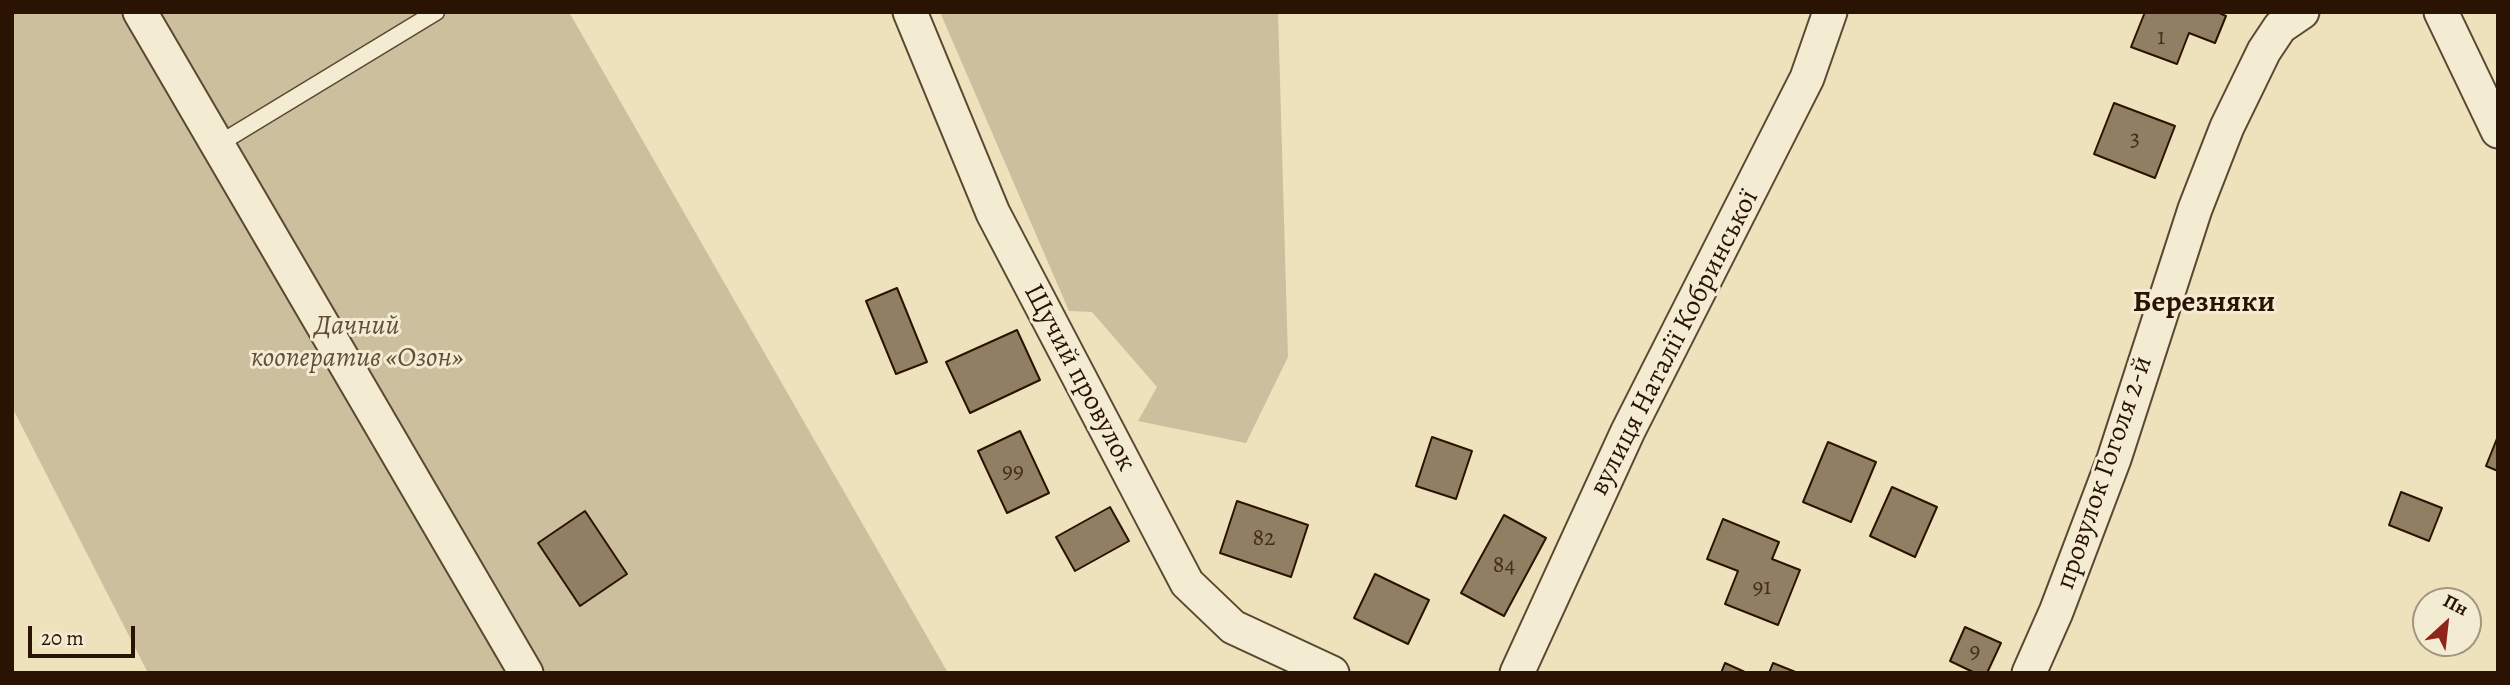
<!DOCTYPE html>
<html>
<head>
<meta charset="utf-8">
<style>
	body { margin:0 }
	#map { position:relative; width:2510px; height:685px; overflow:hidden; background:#ede2bc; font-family:Alegreya,serif }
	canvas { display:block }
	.frame { position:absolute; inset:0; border:14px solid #2b1303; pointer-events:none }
	.north { position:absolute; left:2412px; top:587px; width:70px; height:70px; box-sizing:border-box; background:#f3ecd3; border:2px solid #a39580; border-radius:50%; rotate:27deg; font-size:19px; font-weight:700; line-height:28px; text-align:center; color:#2b1303 }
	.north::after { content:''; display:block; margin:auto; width:24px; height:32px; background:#8f2418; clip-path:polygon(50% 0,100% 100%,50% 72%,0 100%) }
	.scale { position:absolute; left:28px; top:626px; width:107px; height:32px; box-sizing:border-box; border:4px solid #2b1303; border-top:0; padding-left:9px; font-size:21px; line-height:24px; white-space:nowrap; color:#2b1303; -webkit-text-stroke:5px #f3ecd3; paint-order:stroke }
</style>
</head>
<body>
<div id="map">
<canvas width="2510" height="685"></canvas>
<div class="frame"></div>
<div class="north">Пн</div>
<div class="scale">20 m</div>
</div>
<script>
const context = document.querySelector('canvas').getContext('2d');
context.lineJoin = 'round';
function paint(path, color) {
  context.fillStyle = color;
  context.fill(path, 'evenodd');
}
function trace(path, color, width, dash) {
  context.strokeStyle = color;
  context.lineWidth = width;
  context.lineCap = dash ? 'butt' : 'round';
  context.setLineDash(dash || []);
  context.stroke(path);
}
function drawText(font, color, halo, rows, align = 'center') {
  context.font = font + ' Alegreya,serif';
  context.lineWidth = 6;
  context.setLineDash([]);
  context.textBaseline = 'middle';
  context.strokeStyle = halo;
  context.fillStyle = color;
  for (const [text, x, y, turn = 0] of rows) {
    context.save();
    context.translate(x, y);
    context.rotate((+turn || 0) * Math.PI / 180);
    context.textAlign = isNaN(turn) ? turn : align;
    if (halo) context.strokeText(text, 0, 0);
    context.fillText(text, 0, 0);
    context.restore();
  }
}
const green = new Path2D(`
	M12 12H569L948 673H148L12 407Z
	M940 12H1278L1288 357 1246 443 1138 421 1157 387 1092 312 1069 311Z`);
const building = new Path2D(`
	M2145 12H2217L2226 16 2215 43 2189 33 2177 64 2131 47Z
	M2114 103 2175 126 2155 178 2094 154Z
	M897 288 927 362 896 374 866 301Z
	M1017 330 1040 380 970 413 946 362Z
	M1020 431 1049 493 1007 513 978 451Z
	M2498 436V471L2486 466Z
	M1432 437 1472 451 1456 499 1416 486Z
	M1828 442 1876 462 1851 522 1803 502Z
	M1892 487 1937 507 1915 557 1870 536Z
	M2401 492 2442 508 2429 541 2389 525Z
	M1237 501 1308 525 1291 577 1220 553Z
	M1110 507 1129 541 1075 571 1056 537Z
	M585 511 627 574 580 606 538 543Z
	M1504 515 1546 538 1504 616 1461 593Z
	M1723 519 1779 542 1772 559 1800 570 1778 625 1725 604 1738 571 1707 559Z
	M1375 574 1429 600 1408 644 1354 618Z
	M1965 627 2001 643 1987 673H1975L1950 661Z
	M1725 663 1747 673H1721Z
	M1773 663 1798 673H1769Z`);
const service = new Path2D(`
	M217 145 436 12`);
const minor = new Path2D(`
	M140 12 526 673
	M910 12 993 213 1187 583 1233 627 1332 673
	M2441 12 2498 131
	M1517 673 1628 431 1807 78 1830 12
	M2029 673 2056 612 2114 459 2195 209 2227 127 2264 51 2280 27 2302 12`);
const numberNames = [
	["1",2161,38],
	["3",2135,140],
	["99",1013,472],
	["82",1264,539],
	["84",1504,566],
	["91",1762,588],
	["9",1975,652]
];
const parkNames = [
	["Дачний",357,327],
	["кооператив «Озон»",357,359]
];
const streetNames = [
	["вулиця Наталії Кобринської",1675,343,-63],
	["Щучий провулок",1079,378,62],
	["провулок Гоголя 2-й",2105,473,-71]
];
const neighbourhoodNames = [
	["Березняки",2204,304]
];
paint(green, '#ccbf9d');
paint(building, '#907f63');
trace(building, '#2b1303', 2);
trace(service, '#5c4731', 19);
trace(minor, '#5c4731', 37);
trace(service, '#f3ecd3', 16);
trace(minor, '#f3ecd3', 33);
drawText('24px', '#442e1b', null, numberNames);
drawText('italic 28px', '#634f39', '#f3ecd3', parkNames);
drawText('28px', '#2b1303', '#f3ecd3', streetNames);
drawText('bold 30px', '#2b1303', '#f3ecd3', neighbourhoodNames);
</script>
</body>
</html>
